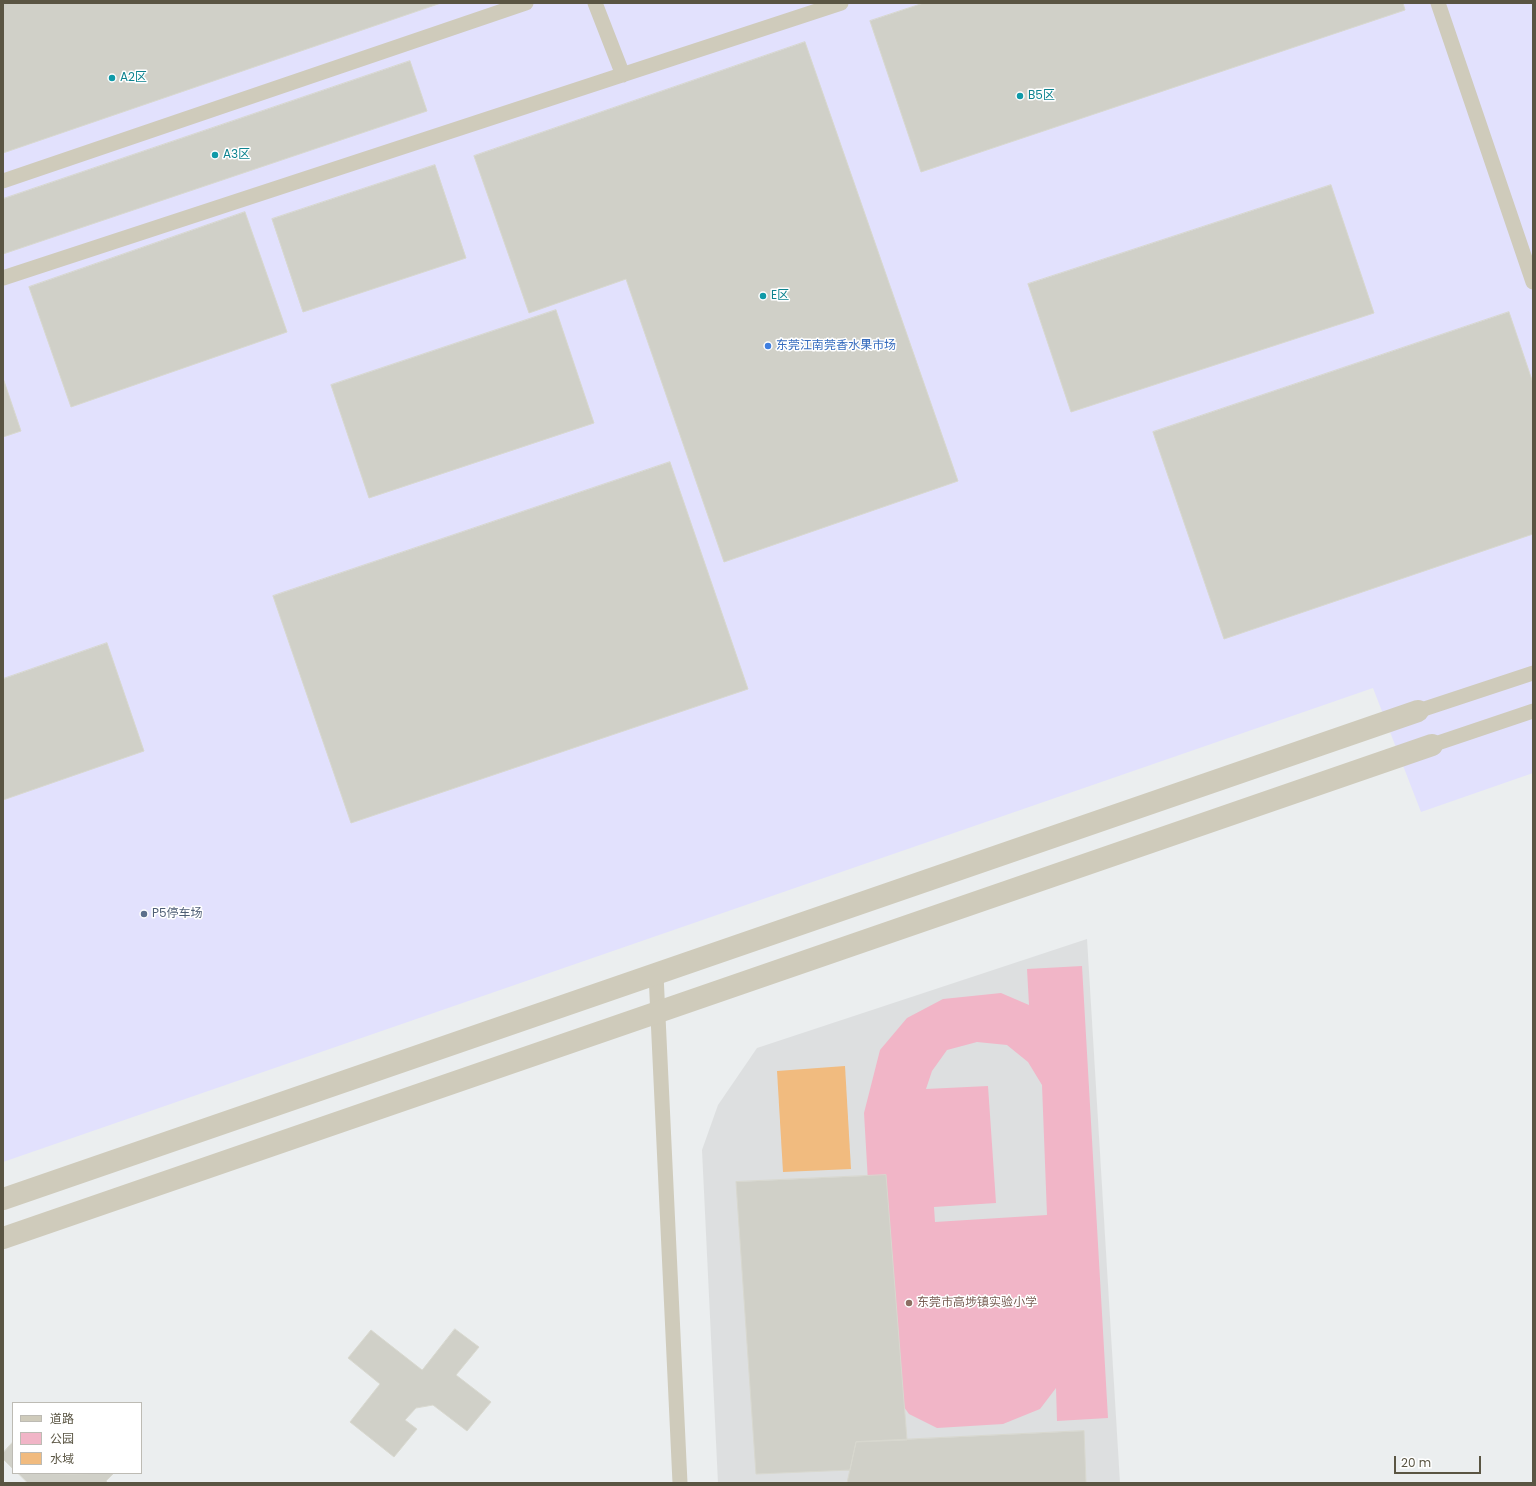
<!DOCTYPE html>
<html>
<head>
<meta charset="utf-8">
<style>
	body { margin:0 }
	#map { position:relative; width:1536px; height:1486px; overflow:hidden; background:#ebeeef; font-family:Poppins,"Noto Sans SC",sans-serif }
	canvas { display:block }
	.frame { position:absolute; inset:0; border:4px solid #5a5543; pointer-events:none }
	.legend { position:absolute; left:12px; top:1402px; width:130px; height:72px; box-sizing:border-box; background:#fff; border:1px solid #bdbbb4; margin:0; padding:5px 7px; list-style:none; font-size:12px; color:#5a5543 }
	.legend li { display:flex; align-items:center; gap:8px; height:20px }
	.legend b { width:20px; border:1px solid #bdbbb4 }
	.scale { position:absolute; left:1394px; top:1456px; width:87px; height:18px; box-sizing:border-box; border:2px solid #5a5543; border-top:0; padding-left:5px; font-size:12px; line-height:14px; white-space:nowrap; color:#5a5543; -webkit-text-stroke:3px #fff; paint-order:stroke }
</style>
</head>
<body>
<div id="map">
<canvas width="1536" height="1486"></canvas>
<div class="frame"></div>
<ul class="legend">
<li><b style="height:5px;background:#cfcbbb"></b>道路</li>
<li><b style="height:11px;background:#f1b5c7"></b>公园</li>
<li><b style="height:11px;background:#f1bb7f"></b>水域</li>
</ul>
<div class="scale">20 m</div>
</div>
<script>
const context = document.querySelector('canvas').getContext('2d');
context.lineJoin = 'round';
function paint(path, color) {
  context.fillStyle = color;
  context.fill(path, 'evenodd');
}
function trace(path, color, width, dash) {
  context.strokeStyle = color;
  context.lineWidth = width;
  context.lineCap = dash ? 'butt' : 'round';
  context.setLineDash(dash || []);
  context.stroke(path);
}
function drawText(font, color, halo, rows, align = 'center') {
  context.font = font + ' Poppins,"Noto Sans SC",sans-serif';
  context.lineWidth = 3;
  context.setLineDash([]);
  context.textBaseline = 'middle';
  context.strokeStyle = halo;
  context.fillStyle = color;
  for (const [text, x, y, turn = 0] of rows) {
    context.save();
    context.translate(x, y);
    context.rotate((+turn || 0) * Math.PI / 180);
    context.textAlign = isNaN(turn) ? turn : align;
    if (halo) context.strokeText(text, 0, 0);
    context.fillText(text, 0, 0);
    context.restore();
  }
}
const commercial = new Path2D(`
	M3 3H1533V773L1421 812 1373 688 3 1162Z`);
const education = new Path2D(`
	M1087 939 1120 1483H718L702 1150 718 1105 757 1048Z`);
const green = new Path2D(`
	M1082 966 1108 1418 1057 1421 1056 1388 1040 1409 1003 1424 937 1428 909 1414 886 1382 877 1336 864 1113 880 1050 907 1018 943 999 1001 993 1029 1005 1027 969ZM977 1042 1007 1045 1028 1062 1042 1085 1047 1215 935 1222 934 1207 996 1203 988 1086 926 1089 932 1071 947 1050Z`);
const water = new Path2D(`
	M845 1066 851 1169 783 1172 777 1071Z`);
const building = new Path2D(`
	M3 3H441L3 153Z
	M924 3H1403L1405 10 921 172 870 21Z
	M805 42 958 481 724 562 626 279 529 313 474 156Z
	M410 61 427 111 3 254V199Z
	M435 165 466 258 303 312 272 219Z
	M1331 185 1374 313 1071 412 1028 284Z
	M245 212 287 332 71 407 29 287Z
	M556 310 594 423 369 498 331 385Z
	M1509 312 1533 383V534L1224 639 1153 432Z
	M3 378 21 431 3 437Z
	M670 462 748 689 351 823 273 596Z
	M107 643 144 751 3 800V679Z
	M886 1175 907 1440 856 1442 850 1470 756 1474 736 1182Z
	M455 1329 479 1347 456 1375 491 1402 467 1431 433 1405 416 1408 405 1420 417 1429 394 1457 350 1422 380 1384 348 1358 371 1330 422 1370Z
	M1084 1431 1086 1483H847L856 1442Z
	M13 1442V1469L3 1459V1453Z
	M18 1473 72 1474 114 1473 106 1481 108 1483H28Z`);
const lane = new Path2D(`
	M595 3 623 75
	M1438 3 1533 282
	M3 181 526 3
	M3 278 841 3
	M1418 711 1533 673
	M1432 745 1533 711
	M656 974 680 1483`);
const street = new Path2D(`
	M3 1199 1418 711
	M3 1238 1432 745`);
const markers = [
	[112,78,4,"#0f9aa8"],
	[1020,96,4,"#0f9aa8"],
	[215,155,4,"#0f9aa8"],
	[763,296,4,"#0f9aa8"],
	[768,346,4,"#3f7fe0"],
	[144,914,4,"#5c6f8a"],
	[909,1303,4,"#8d6e63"]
];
const cultureNames = [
	["A2区",120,78],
	["B5区",1028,96],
	["A3区",223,155],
	["E区",771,296]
];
const shopNames = [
	["东莞江南莞香水果市场",776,346]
];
const serviceNames = [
	["P5停车场",152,914]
];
const educationNames = [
	["东莞市高埗镇实验小学",917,1303]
];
paint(commercial, '#e2e1fd');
paint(education, '#dddfe0');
paint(green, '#f1b5c7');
paint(water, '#f1bb7f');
paint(building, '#d0d0c8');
trace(building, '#d8d8cf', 1);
trace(lane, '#cfcbbb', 15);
trace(street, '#cfcbbb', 22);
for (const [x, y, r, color] of markers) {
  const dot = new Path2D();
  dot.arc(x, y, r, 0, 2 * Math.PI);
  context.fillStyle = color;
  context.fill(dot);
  trace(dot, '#fff', 1.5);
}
drawText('12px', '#0d838f', '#fff', cultureNames, 'left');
drawText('12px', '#366cbe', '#fff', shopNames, 'left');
drawText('12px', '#4e5e75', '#fff', serviceNames, 'left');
drawText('12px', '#785e54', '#fff', educationNames, 'left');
</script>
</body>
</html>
